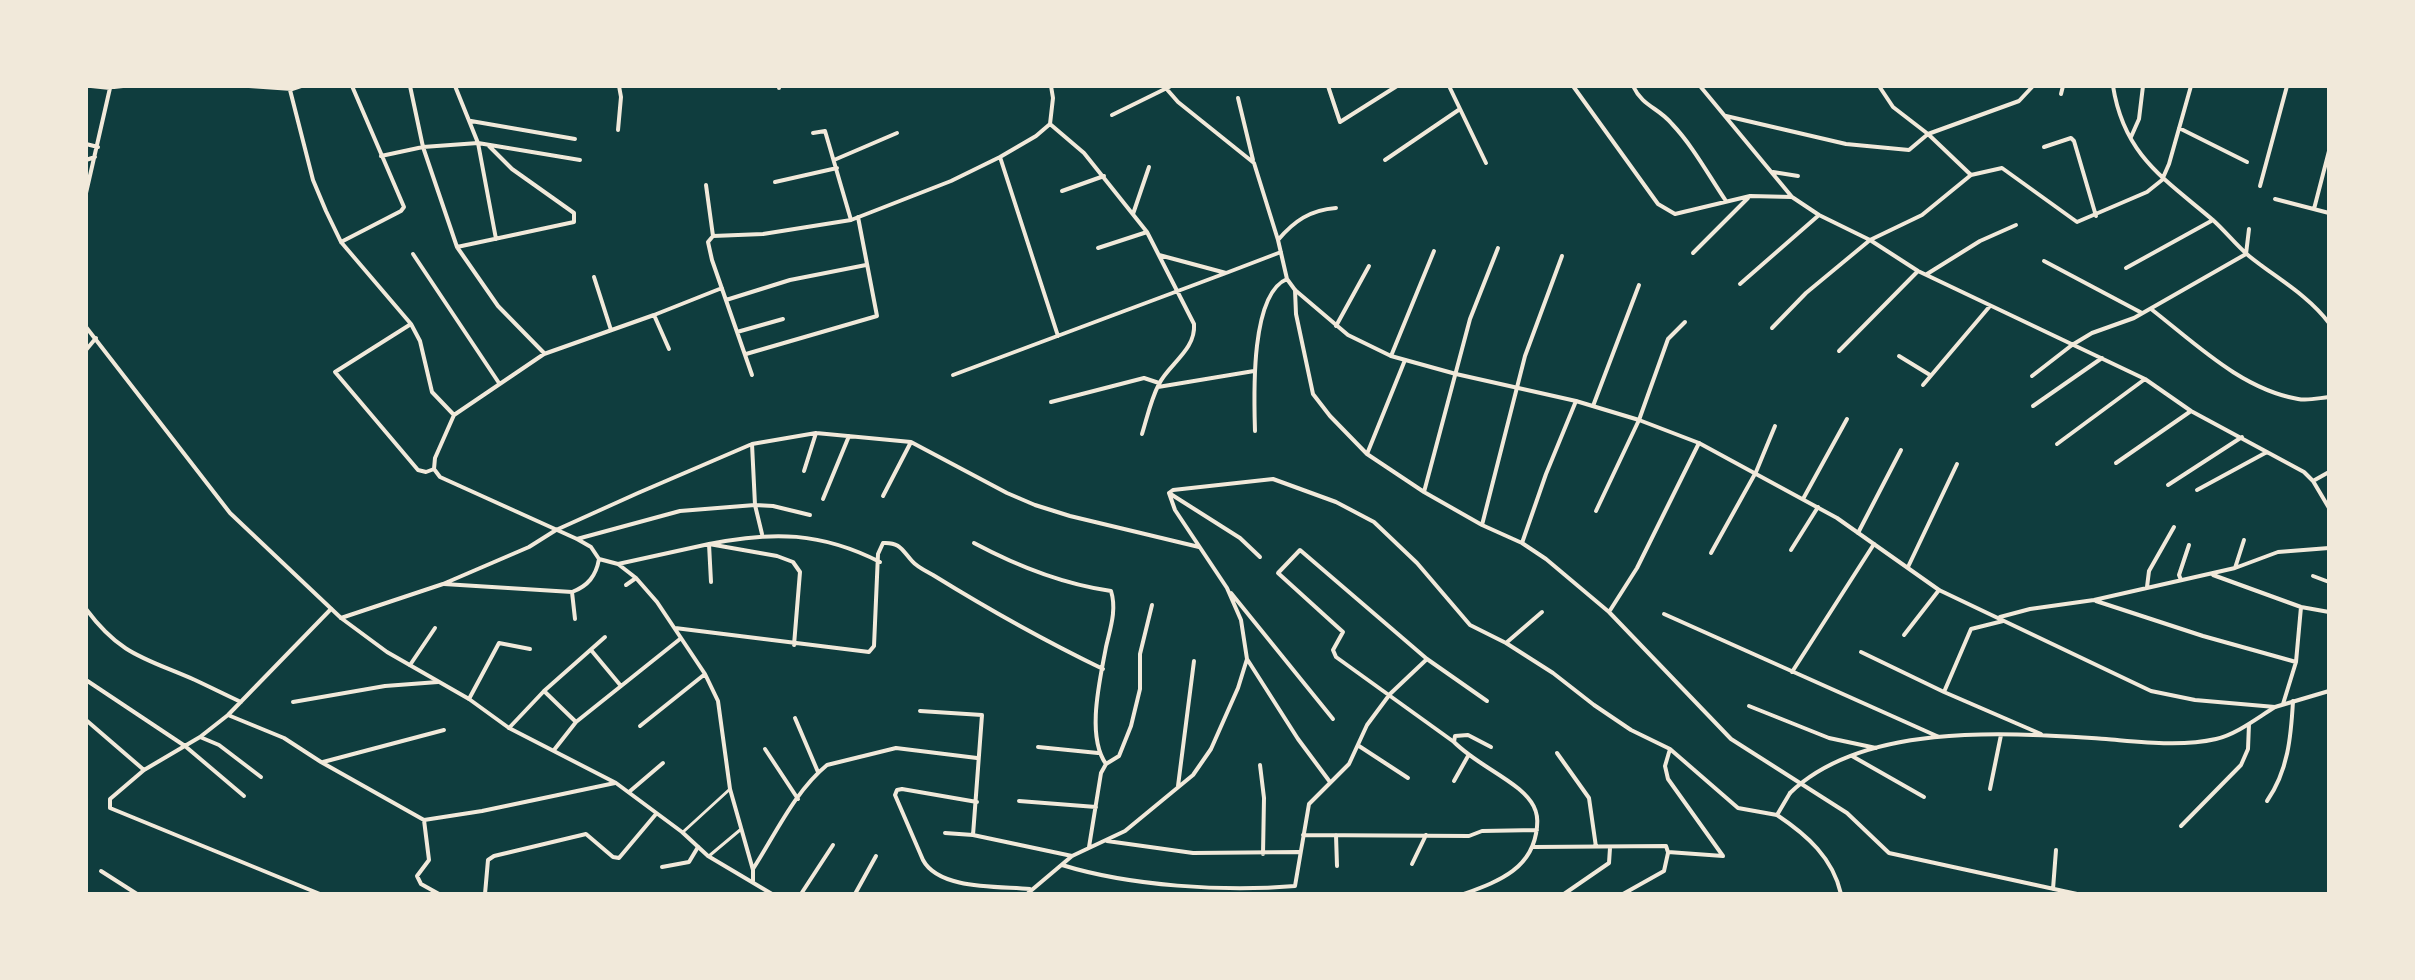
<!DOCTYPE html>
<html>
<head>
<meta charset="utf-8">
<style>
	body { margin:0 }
	#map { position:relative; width:2415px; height:980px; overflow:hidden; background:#0f3d3e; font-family:"Source Serif 4",serif }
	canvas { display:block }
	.frame { position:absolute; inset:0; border:88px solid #f1e9da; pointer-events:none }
</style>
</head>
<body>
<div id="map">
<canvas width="2415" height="980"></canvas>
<div class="frame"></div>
</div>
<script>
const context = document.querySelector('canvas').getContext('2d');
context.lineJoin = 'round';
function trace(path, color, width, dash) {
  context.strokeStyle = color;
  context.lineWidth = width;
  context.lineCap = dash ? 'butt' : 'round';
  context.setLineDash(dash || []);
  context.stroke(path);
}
const pedestrian = new Path2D(`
	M683 832 730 789
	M709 856 740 830`);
const minor = new Path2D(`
	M91 86 110 88
	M249 86 292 89 301 86
	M289 86 313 180 326 211 341 242 411 324 420 341 432 392 454 415
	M410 86 423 147 457 247 498 306 544 353
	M455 86 478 143 496 239
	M779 86V88
	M1164 86 1178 102 1254 163 1278 240 1287 279 1295 290 1296 314 1313 394 1330 416 1367 454 1424 492 1482 525 1522 543 1546 559 1609 612 1731 739 1847 813 1889 853 2077 894
	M1328 86 1340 122 1397 86
	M1449 86 1486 163
	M1573 86 1658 204 1675 214 1750 196 1792 197
	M1633 86C1643 107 1658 107 1672 124 1693 146 1709 176 1726 201
	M1700 86 1792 197 1819 215 1870 240 1918 271 2145 379 2191 411 2304 472 2313 481 2329 508
	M1879 86 1893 107 1928 134 1971 175
	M2113 86C2124 156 2165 179 2214 221 2226 232 2236 245 2249 256 2276 278 2307 294 2329 323
	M114 87 123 86
	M2061 94 2063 86
	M1238 98 1253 160
	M1112 115 1171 86
	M1726 116 1846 144 1909 150 1928 134 2019 101 2033 86
	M471 121 575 139
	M1050 124 1084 153 1147 232 1194 324C1196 350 1169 364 1159 384 1151 399 1147 418 1142 434
	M1050 124 1053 98 1051 86
	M2179 128 2247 162
	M618 130 621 97 619 86
	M813 133 825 131 851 220
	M2131 137 2139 119 2143 86
	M86 144 98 147
	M2044 147 2071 138 2074 141 2096 216
	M381 156 423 147 478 143 580 160
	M1000 157 1058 336
	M86 160 95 157
	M834 160 897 133
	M1385 160 1460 109
	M1773 172 1798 176
	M775 182 837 168
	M706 185 713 236
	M2260 186 2287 86
	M1062 191 1104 176
	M86 193 110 88 114 86
	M2275 199 2329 213
	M2314 209 2329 151
	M1133 214 1149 167
	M1278 240C1294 221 1310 210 1336 208
	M341 242 401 211 404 207 352 86
	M457 247 574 222V213L512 169 489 146
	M1098 248 1147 232
	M1693 253 1748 198
	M413 254 499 383
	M2246 254 2249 229
	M1159 255 1226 273 1281 252
	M2044 261 2142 313
	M2126 268 2213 220
	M1927 274 1980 241 2016 225
	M594 277 611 330
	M1740 284 1819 215
	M722 288 654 315 544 354 454 415 435 458 434 469 440 477 577 539 591 547 599 559 618 564 636 578 657 602 705 674 718 701 730 789 753 870V881
	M726 300 790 280 866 265
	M2151 309C2195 343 2241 389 2298 399 2308 401 2319 398 2329 397
	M654 315 669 349
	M411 324 335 372 418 470 426 472 434 469
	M1336 326 1369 266
	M1772 328 1806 293 1870 240 1922 215 1971 175 2002 168 2077 222 2147 192 2162 180 2169 164 2191 86
	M737 332 783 319
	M86 350 96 338
	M1839 351 1918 271
	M746 354 877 316 858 217
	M1391 356 1434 251
	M1899 356 1930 375
	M752 375 712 260 708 242 713 236 763 234 851 220 951 181 1000 157 1036 136 1050 124
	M953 375 1226 273
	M2032 376 2072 345 2092 333 2134 318 2246 254
	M1923 385 1990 306
	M1158 387 1254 371
	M1051 402 1144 378 1159 383
	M1593 406 1639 285
	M2033 406 2102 358
	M1255 431C1254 397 1250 294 1287 279
	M752 444 755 505 762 534
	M2057 444 2145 379
	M1367 454 1405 360
	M2116 463 2191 411
	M804 471 816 433
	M2313 481 2329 472
	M2168 485 2242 437
	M2197 490 2267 452
	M1424 492 1470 319 1498 248
	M1169 493 1173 490 1273 479 1336 502 1374 522 1417 563 1470 625 1506 643 1553 673 1594 705 1631 730 1670 749 1738 808 1777 815
	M1169 493 1240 538 1260 557
	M883 496 911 442
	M823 499 849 436
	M1803 499 1847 419
	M1596 511 1639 420 1668 339 1685 322
	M1482 525 1525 356 1562 256
	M1858 533 1901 450
	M577 539 680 511 755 505 773 506 810 515
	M974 543C1017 566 1062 584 1111 591 1117 610 1110 629 1106 647 1100 680 1086 736 1106 764L1101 773 1089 847
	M1522 543 1546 474 1576 401
	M1791 550 1818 507
	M1711 553 1756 472 1775 426
	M618 564 709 544 777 556 793 562 800 572 794 645
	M1908 567 1957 464
	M2235 568 2244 540
	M2213 575 2301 607 2329 612
	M2313 576 2329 582
	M2181 580 2179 575 2189 545
	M711 582 709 544C773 531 821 532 880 562
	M444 584 572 592C588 586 596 576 599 559
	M626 585 636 578
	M2147 587 2149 571 2174 527
	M572 592 575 619
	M1231 593 1333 719
	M2096 601 2203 636 2296 662
	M86 609C121 656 145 658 195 680 210 687 226 695 241 702
	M1609 612 1637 568 1699 443
	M1664 614 1939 737
	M2000 617 2030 609 2094 600 2235 568 2278 552 2329 548
	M341 618 443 584 529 547 556 530 638 493 752 444 816 433 911 442 1007 493 1035 505 1070 516 1199 547
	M675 628 869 652 874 646 878 554 883 543C900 542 902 550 912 561 917 567 926 571 933 575 988 609 1045 641 1103 669
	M1904 635 1939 590
	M1506 643 1542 612
	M591 650 621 686
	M1861 652 1944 692 2041 734
	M1247 659 1298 739 1330 782
	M410 665 435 628
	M1792 672 1874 544
	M86 680 185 746 244 796
	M544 691 576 722
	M1944 692 1971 629 2003 621
	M469 699 499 643 530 649
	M293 702 385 686 438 682
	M2283 704 2296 662 2301 607
	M1749 706 1829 738 1876 748
	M920 711 982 715 973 835
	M228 715 284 738 321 762 424 820 482 811 615 783
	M795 718 818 772
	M86 720 144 770
	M640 726 705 674
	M509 728 544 691 605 637
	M200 737 219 745 261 777
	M1454 742 1455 736 1468 735 1491 747
	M1359 746 1408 778
	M1038 747 1098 753
	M765 749 798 799
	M1670 749 1665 766 1668 779 1723 856
	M554 750 576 722 680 639
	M1557 753 1589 798 1596 847
	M1852 756 1924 797
	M323 762 444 730
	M1106 764 1119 756 1131 726 1140 689V654L1152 605
	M1260 765 1264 798 1263 854
	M1454 781 1468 756
	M1178 786 1194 661
	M1990 789 2001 735
	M629 792 663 763
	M1790 793C1865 721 2010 733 2106 739 2142 742 2181 747 2216 739 2237 734 2257 718 2275 707
	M1019 801 1096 807
	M2267 801C2288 771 2291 737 2293 701
	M977 802 902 789 897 790 895 795 923 860C939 890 999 886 1030 889
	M424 820 429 860 417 876 421 884 439 894
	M2181 826 2241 765 2248 749 2249 724
	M945 833 973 835 1072 856
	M1303 835 1469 836 1482 831 1537 830
	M1336 835 1337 866
	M1107 841 1193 853 1299 852
	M1534 847 1666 846 1668 852 1723 856
	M1412 864 1426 835
	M1062 865C1130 886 1224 892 1295 886L1309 804 1349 764 1367 725 1390 694 1427 659
	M662 867 689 862 698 847
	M753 869C775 835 795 791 827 765L896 748 977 758
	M101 871 137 894
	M2053 889 2056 850
	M320 894 110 808V799L144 770 200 737 228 715 331 609
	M485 894 488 860 494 856 586 834 613 857 619 858 656 814
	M801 894 833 845
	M855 894 876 856
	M1027 894 1072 856 1125 831 1193 775 1211 749 1238 688 1247 659 1241 620 1227 588 1175 510 1169 493
	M1464 894C1499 881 1533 869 1537 827 1539 811 1532 800 1519 789 1498 772 1473 761 1454 742L1336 657 1333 650 1343 632 1278 573 1300 550 1427 659 1487 701
	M1564 894 1609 863 1610 848
	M1623 894 1664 871 1668 853`);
const tertiary = new Path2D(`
	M1295 290 1348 335 1391 356 1456 374 1576 401 1639 420 1699 443 1837 518 1939 590 2151 691 2195 700 2275 707 2329 691
	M86 327 230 513 341 618 387 652 469 699 509 728 616 783 682 832 708 856 772 894
	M1790 793 1777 815C1807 835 1833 858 1841 894`);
trace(pedestrian, '#f1e9da', 3);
trace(minor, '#f1e9da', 4);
trace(tertiary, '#f1e9da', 4);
</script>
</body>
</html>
